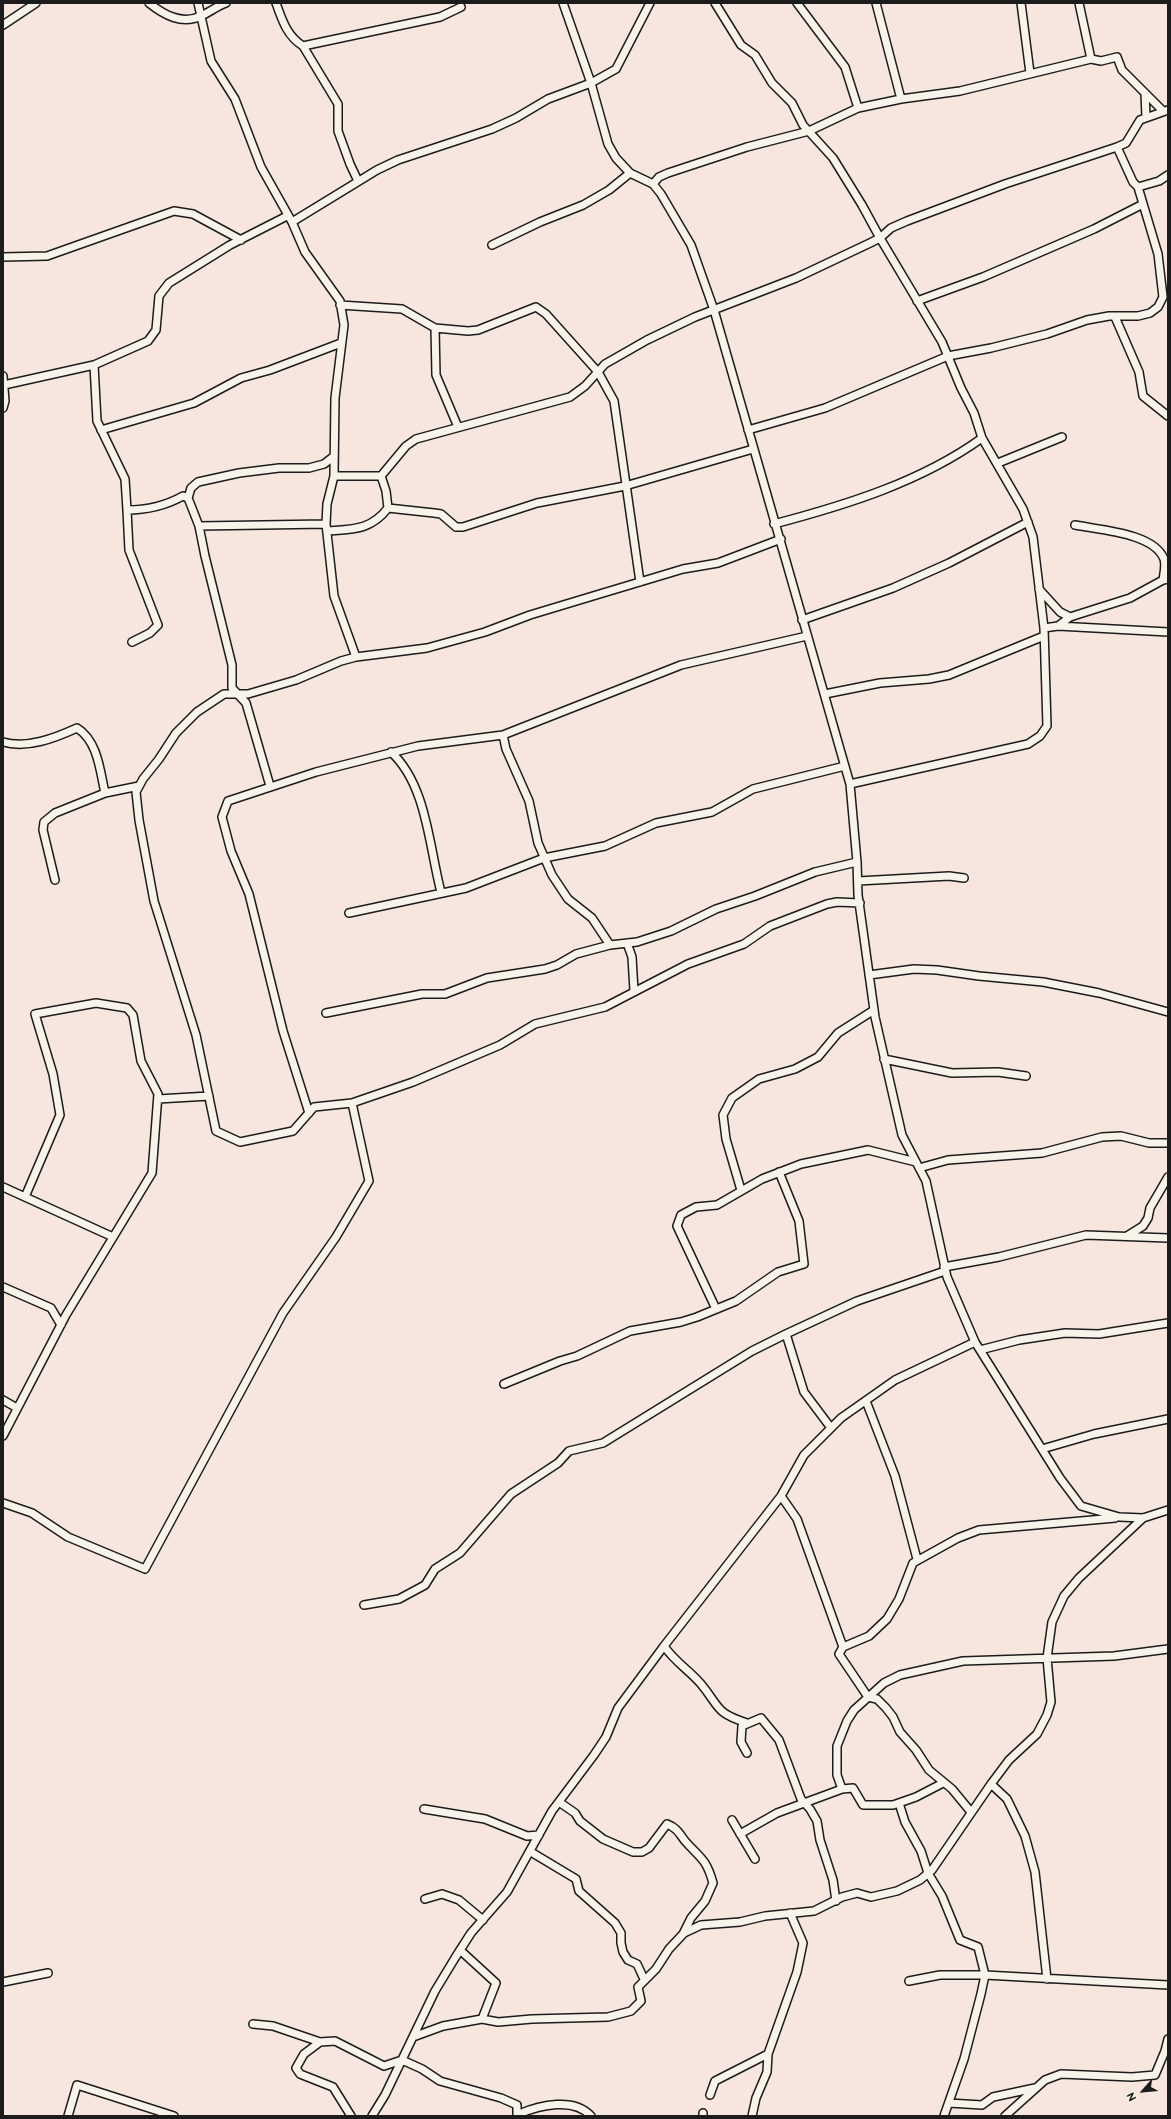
<!DOCTYPE html>
<html>
<head>
<meta charset="utf-8">
<style>
	body { margin:0 }
	#map { position:relative; width:1171px; height:2119px; overflow:hidden; background:#f6e6dd; font-family:"Balsamiq Sans",sans-serif }
	canvas { display:block }
	.frame { position:absolute; inset:0; border:4px solid #1c1c1c; pointer-events:none }
	.north { position:absolute; left:1123px; top:2071px; width:40px; height:40px; -webkit-text-stroke:3px #f7f3e8; paint-order:stroke; rotate:243deg; font-size:11px; font-weight:700; line-height:16px; text-align:center; color:#1c1c1c }
	.north::after { content:''; display:block; margin:auto; width:14px; height:18px; background:#1c1c1c; clip-path:polygon(50% 0,100% 100%,50% 72%,0 100%) }
</style>
</head>
<body>
<div id="map">
<canvas width="1171" height="2119"></canvas>
<div class="frame"></div>
<div class="north">N</div>
</div>
<script>
const context = document.querySelector('canvas').getContext('2d');
context.lineJoin = 'round';
function trace(path, color, width, dash) {
  context.strokeStyle = color;
  context.lineWidth = width;
  context.lineCap = dash ? 'butt' : 'round';
  context.setLineDash(dash || []);
  context.stroke(path);
}
const street = new Path2D(`
	M149 3C164 15 182 25 201 16 210 12 217 6 226 3
	M198 3 211 61 235 99 261 167 292 222 305 252 340 301 344 325 335 398 334 476 327 504 326 524 199 526
	M276 3C282 20 287 36 303 46L440 17 461 7
	M563 3 591 83 608 144 616 158 630 173 653 184 661 194 691 245 714 310 850 784 857 862 858 895 875 1017 902 1135 926 1181 947 1277 975 1342 1060 1478 1081 1506 1119 1517 1143 1518 1168 1510
	M715 3 741 45 755 55 772 83 792 103 803 125 833 158 862 205 880 238 942 342 961 388 974 413 982 438 1023 509 1033 537 1044 628 1047 726 1040 736 1028 744 850 784
	M797 3 845 67 858 108 901 99 960 91 1091 59
	M876 3 901 99
	M1021 3 1030 73
	M1079 3 1091 59 1101 61 1117 57 1122 70 1163 111
	M3 25 36 3
	M303 46 338 104V131L350 164 358 181
	M1145 93 1146 117
	M1117 147 1133 182 1138 187 1159 181 1168 175
	M653 184 659 177 668 173 747 147 809 131 858 108
	M292 222 377 170 398 160 492 129 516 118 548 99 591 83 616 69 650 3
	M492 245 540 222 583 205 609 190 630 173
	M3 257 47 256 174 211 193 214 241 240
	M917 301 983 277 1094 229 1143 204
	M340 305 402 309 435 328 468 331 478 330 536 307 546 314 598 372 614 401 640 582
	M1115 317 1139 372 1143 396 1168 416
	M435 328 436 375 458 427
	M3 376 5 401 3 408
	M4 385 94 365
	M101 430 194 403 241 378 270 370 341 343
	M748 430 825 408 948 356 991 348 1047 334 1087 320 1109 316H1138L1150 313 1158 307 1163 297 1158 254 1138 187
	M998 463 1062 437
	M334 476H381L406 446 416 439 570 397 585 386 605 364 647 340 695 317 796 278 870 243 880 238 891 228 907 221 1005 184 1117 147 1126 143 1140 120 1168 110
	M381 476 386 491 388 508 434 513 441 514 456 527H463L537 503 625 486 753 449
	M188 498 191 488 198 482 239 473 279 468H309L324 464 333 457
	M127 510 129 550 158 625 150 633 132 642
	M326 524 334 596 356 657
	M774 524C846 505 921 482 982 438
	M1075 525C1100 530 1154 533 1164 559 1166 565 1164 574 1163 580L1168 579
	M328 531C354 529 371 530 388 508
	M781 539 718 563 683 569 603 593 530 615 485 632 427 648 356 657 341 661 296 680 248 694H224L197 712 176 733 159 759 143 779 136 792 139 820 154 901 196 1035 216 1131 240 1142 293 1131 314 1107 352 1103 413 1082 500 1045 535 1024 605 1007 688 964 744 944 770 926 827 904 837 902 860 903
	M1039 589 1060 612 1070 617
	M802 620 893 588 949 563 1028 522
	M1058 626 1168 632
	M1044 628 1058 626 1070 617 1130 598 1163 580
	M825 694 880 683 929 679 949 675 1044 636
	M503 735 506 749 529 801 538 843 552 875 568 899 592 918 610 945
	M3 742C27 749 55 738 77 728 98 741 100 771 105 793L139 786
	M391 752C427 785 429 847 441 892
	M270 786 246 703 232 688V665L205 556 199 526 188 498 183 496C165 506 148 510 127 510L125 479 97 421 94 365 148 341 156 330 159 296 169 283 230 245 287 216
	M55 880 43 830 44 822 55 813 105 793
	M858 881 949 876 964 878
	M349 913 466 888 544 858 605 846 656 823 712 812 753 789 845 766
	M627 943 632 957 634 991
	M869 975 914 969 937 970 979 976 1043 982 1099 993 1168 1012
	M326 1013 422 994H445L487 978 545 969 557 965 576 954 610 945 637 942 671 931 716 909 755 896 815 872 857 862
	M884 1059 952 1073 998 1072 1026 1076
	M158 1099 209 1096
	M309 1113 283 1031 249 894 231 851 222 817 228 801 316 772 418 746 503 735 681 665 807 636
	M919 1168 948 1160 1042 1153 1102 1137 1121 1136 1149 1143H1168
	M3 1187 113 1237
	M741 1190 726 1139 723 1115 732 1098 759 1079 795 1069 818 1057 838 1033 874 1010
	M1127 1236 1143 1226 1148 1218 1150 1208 1168 1177
	M944 1267 999 1257 1086 1235 1168 1238
	M3 1287 51 1308 61 1325
	M716 1309 677 1226 681 1215 696 1207 717 1205 762 1179 801 1164 868 1150 916 1162
	M786 1334 804 1392 831 1428
	M980 1350 1019 1340 1065 1333 1099 1334 1168 1323
	M504 1384 560 1361 577 1356 630 1331 681 1322 697 1317 736 1301 778 1272 804 1264 799 1221 779 1172
	M3 1400 17 1408
	M866 1401 895 1476 917 1559
	M3 1436 66 1315 152 1173 158 1094 141 1061 133 1015 127 1008 96 1003 35 1014 53 1074 60 1115 25 1197
	M1042 1449 1094 1434 1168 1419
	M781 1496 797 1519 843 1647
	M3 1503 32 1513 68 1537 145 1569 283 1313 336 1237 369 1181 352 1103
	M364 1605 399 1599 425 1585 435 1569 460 1553 511 1494 558 1463 569 1451 603 1443 752 1351 786 1334 857 1301 945 1271
	M664 1646C675 1662 689 1670 701 1684 720 1707 715 1713 747 1723
	M868 1697 839 1654 843 1647 869 1636 887 1619 899 1599 913 1563 958 1538 979 1530 1115 1518
	M868 1697 877 1699 886 1708 893 1717 900 1732 916 1750 929 1770 952 1789 971 1812
	M747 1753 741 1742 742 1726 761 1718 779 1740 801 1799 810 1809 817 1821 820 1840 833 1880 836 1901
	M991 1784 1007 1799 1025 1836 1035 1872 1047 1979
	M842 1789 837 1775V1746L847 1721 854 1710 884 1683 900 1675 963 1661 1114 1656 1168 1649
	M559 1802 575 1813 580 1821 603 1839 633 1852H642L649 1848 667 1824C677 1828 679 1833 685 1841 700 1858 706 1858 713 1883L705 1901 691 1918 683 1934
	M899 1803 905 1822 921 1851 928 1873 942 1896 960 1940 978 1947 985 1975 981 1994 964 2059 944 2116
	M424 1809 485 1819 527 1836 539 1835
	M732 1820 755 1859
	M740 1834 777 1813 842 1789 853 1788 863 1805H893L916 1797 943 1783
	M531 1852 576 1879 579 1891 615 1923 621 1933V1943L623 1952 628 1960 637 1964 644 1979
	M425 1899 442 1894 459 1900 483 1920
	M460 1950 496 1983 482 2019
	M909 1981 940 1975H985L1168 1985
	M3 1982 48 1973
	M253 2024 273 2026 320 2042 335 2041 384 2066 402 2060 422 2069 440 2081 501 2098 517 2105V2116
	M413 2037 443 2026 482 2019 498 2022 532 2019 608 2017 631 2011 641 2001 638 1987 656 1969 669 1949 684 1933 701 1925 740 1922 765 1916 814 1911 842 1897 857 1893 871 1897 897 1891 920 1880 932 1870 991 1784 1009 1760 1037 1734 1047 1715 1051 1702 1047 1658 1052 1622 1064 1596 1079 1578 1143 1518
	M320 2042 304 2054 296 2068 300 2074 333 2087 351 2116
	M710 2095 715 2081 768 2054
	M949 2103 982 2105 993 2097 1035 2088
	M703 2113V2116
	M519 2114C540 2105 574 2097 591 2116
	M68 2116 77 2085 174 2116
	M372 2116 385 2095 435 1991 455 1958 471 1933 507 1892 552 1811 594 1755 606 1737 618 1708 664 1646 781 1496 804 1455 841 1418 895 1380 975 1342
	M752 2116 756 2098 767 2072 768 2054 797 1972 803 1943 790 1913
	M1005 2116 1045 2080 1061 2074 1132 2077 1155 2075 1165 2051 1168 2039`);
trace(street, '#1c1c1c', 10);
trace(street, '#f7f3e8', 7);
</script>
</body>
</html>
